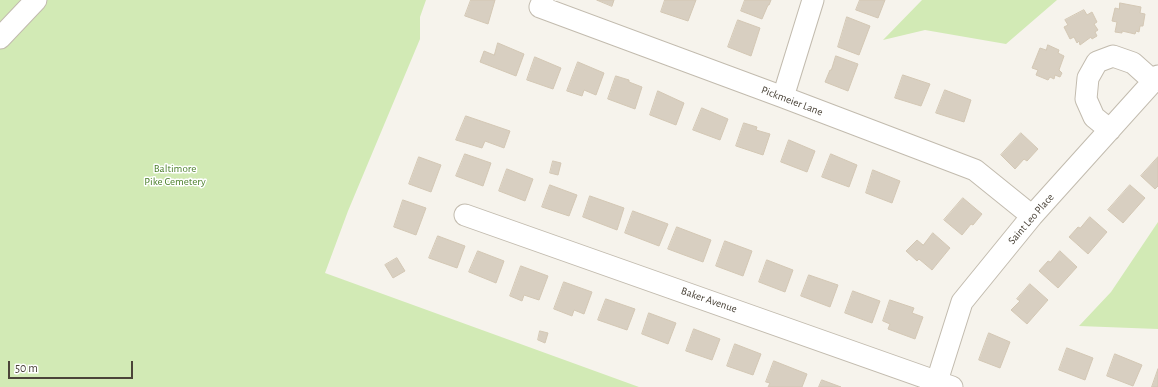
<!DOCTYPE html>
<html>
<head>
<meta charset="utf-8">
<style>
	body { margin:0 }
	#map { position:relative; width:1158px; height:387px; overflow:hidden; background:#f6f3ec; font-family:"Alegreya Sans",sans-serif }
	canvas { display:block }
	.scale { position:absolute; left:8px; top:361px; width:125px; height:18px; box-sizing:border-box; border:2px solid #4b4439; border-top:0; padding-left:5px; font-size:12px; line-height:14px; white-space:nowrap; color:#4b4439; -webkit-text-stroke:3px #fff; paint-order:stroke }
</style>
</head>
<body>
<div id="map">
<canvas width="1158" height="387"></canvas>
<div class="scale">50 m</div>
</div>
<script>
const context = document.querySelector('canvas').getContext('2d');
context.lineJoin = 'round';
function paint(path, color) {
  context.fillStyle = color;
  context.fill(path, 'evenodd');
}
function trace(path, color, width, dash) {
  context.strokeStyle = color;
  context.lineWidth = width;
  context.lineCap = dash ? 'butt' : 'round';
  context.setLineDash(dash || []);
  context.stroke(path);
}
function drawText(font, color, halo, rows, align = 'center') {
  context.font = font + ' "Alegreya Sans",sans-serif';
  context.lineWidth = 3;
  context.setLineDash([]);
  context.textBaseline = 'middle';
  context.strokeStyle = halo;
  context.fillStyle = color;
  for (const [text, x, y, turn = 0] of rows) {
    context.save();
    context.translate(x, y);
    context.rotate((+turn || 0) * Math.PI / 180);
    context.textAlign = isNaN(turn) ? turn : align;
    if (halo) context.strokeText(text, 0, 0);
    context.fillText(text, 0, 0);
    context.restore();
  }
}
const green = new Path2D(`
	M0 0H426L420 17V39L348 211 325 273 639 387H0Z
	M922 0H1057L1006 44 925 30 883 40Z
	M1158 222V329L1079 326 1111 292Z`);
const building = new Path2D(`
	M471 0H495L488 24 465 16Z
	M597 0H614L612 6Z
	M665 0H696L688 21 661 12Z
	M745 0H771L769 5H768L762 19 741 11Z
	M860 0H885L878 18 856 10Z
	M1120 3 1141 7 1140 13 1145 14 1143 26H1140L1139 32 1136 31 1135 34 1122 31V33L1115 32 1117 22 1112 21 1115 8 1119 9Z
	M1084 10 1087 15 1092 12 1097 22 1094 24 1098 30 1095 32 1097 36 1092 39 1091 37 1080 45 1079 41 1077 43 1074 37 1070 39 1064 27 1068 25 1065 20Z
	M847 17 870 26 859 55 838 47Z
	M738 20 760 28 751 56 728 47Z
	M498 43 524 54 516 76 480 62 484 51 494 55Z
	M1048 45 1059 50 1058 53 1064 56 1059 70 1062 73 1060 77 1055 75 1054 79 1050 77 1048 80 1036 75 1038 70 1032 68 1040 48 1046 50Z
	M836 56 858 64 848 91 825 82 830 70H831Z
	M535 57 561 68 553 89 527 80Z
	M578 62 604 73 596 95 584 90 582 96 567 91Z
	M903 75 930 84 921 106 895 98Z
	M616 76 629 80V82L642 87 635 109 608 99Z
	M945 90 971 100 964 122 936 113Z
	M658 91 684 103 676 125 650 115Z
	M702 108 728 119 720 140 693 130Z
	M466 116 510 131 504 148 485 141 482 148 456 140Z
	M744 123 757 127 756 130 770 134 763 155 736 146Z
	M1021 133 1038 149 1027 161 1024 159 1015 169 1001 155Z
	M789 140 815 151 807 172 781 162Z
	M465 154 491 163 483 186 456 176Z
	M831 154 857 165 849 187 822 177Z
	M419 157 441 165 431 192 409 184Z
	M1158 157V186L1155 189 1141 176Z
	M553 161 561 163 558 175 550 173Z
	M507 169 533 179 525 201 499 191Z
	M873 170 900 181 892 203 866 193Z
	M550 185 577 195 569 216 542 207Z
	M1130 185 1145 198 1123 223 1108 210Z
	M590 196 624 208 617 230 583 217Z
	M963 198 982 214 973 225 971 224 962 235 944 220Z
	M403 200 426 208 416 235 394 227Z
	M633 211 668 224 659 246 625 233Z
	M1090 217 1107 232 1088 254 1069 237 1078 227 1080 228Z
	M677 227 711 240 703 262 668 249Z
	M933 233 950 248 932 270 919 259 917 261 906 251 917 240 923 245Z
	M438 236 465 246 457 268 429 258Z
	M725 241 752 251 743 276 716 266Z
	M478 251 504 261 496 283 469 272Z
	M1060 251 1077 267 1058 288 1039 271 1048 261 1050 262Z
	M397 258 405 271 393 278 385 265Z
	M767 260 793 270 785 292 759 282Z
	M521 266 548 276 539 300 524 295 522 301 510 296Z
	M809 275 838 285 830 307 801 296Z
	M564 282 592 292 584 314 574 310 572 316 554 309Z
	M1030 284 1048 300 1027 324 1011 310 1020 301 1017 299Z
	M853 291 880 301 872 323 845 313Z
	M606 299 635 309 627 330 598 320Z
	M890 300 914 308 912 313 923 317 915 339 888 329 890 324 883 321Z
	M649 313 676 323 668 344 642 334Z
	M694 329 720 339 712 360 686 351Z
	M540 331 548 333 545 343 538 340Z
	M989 333 1010 342 1000 368 979 360Z
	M735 344 761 354 753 375 727 366Z
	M1067 348 1093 358 1085 380 1059 370Z
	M1115 354 1142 365 1133 386 1107 376Z
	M774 361 807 374 802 387H768L770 383 766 382Z
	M1158 369V387H1152Z
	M822 380 841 387H819Z`);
const minor = new Path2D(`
	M543 0 540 7 783 97 975 170 1032 216
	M0 38 36 0
	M783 97 813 0
	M1110 130 1094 117 1086 99 1088 78 1097 62 1113 56 1133 63 1153 81
	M465 215 952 387
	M937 381 962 302 1032 216 1158 76`);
const streetNames = [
	["Pickmeier Lane",792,101,21],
	["Saint Leo Place",1031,219,-49],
	["Baker Avenue",709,300,19]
];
const parkNames = [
	["Baltimore",175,169],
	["Pike Cemetery",175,182]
];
paint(green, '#d2eab5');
paint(building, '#d8cfc1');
trace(building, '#d3c7b4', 1);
trace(minor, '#c2bbae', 23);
trace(minor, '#fff', 21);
drawText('11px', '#4b4439', '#fff', streetNames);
drawText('11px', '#4a7f2a', '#fff', parkNames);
</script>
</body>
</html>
